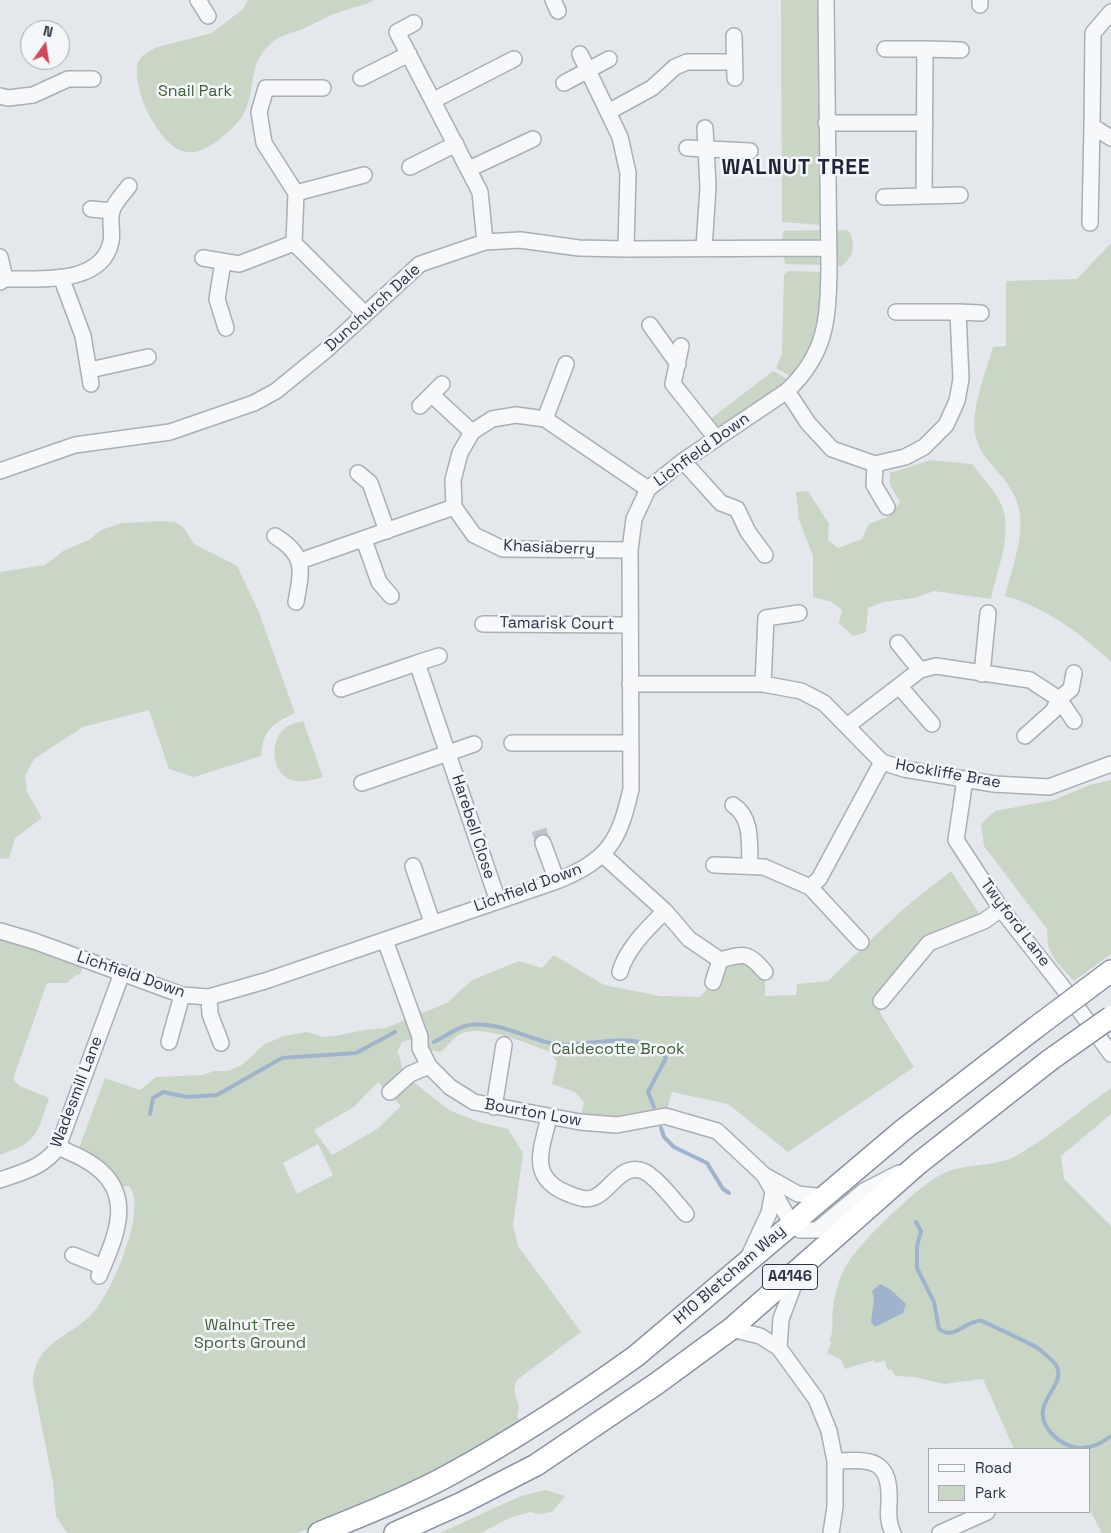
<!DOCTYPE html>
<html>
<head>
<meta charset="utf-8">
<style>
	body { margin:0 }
	#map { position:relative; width:1111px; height:1533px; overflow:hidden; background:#e4e7ec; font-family:"Space Grotesk",sans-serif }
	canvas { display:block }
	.legend { position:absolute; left:928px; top:1448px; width:162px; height:65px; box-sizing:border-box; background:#f4f6f9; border:1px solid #a4a8b1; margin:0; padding:6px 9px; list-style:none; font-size:15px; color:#2b3445 }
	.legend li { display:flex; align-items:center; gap:10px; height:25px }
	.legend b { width:25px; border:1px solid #a4a8b1 }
	.north { position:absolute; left:20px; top:20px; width:50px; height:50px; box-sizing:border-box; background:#f4f6f9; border:1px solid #a4a8b1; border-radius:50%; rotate:13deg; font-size:14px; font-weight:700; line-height:20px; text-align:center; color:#2b3445 }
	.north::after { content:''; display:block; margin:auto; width:18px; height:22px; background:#d1495b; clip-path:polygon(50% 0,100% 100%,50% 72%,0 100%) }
</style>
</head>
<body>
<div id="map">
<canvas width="1111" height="1533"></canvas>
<ul class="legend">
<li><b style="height:6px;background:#f7f8fa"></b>Road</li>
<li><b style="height:14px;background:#c9d6c5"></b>Park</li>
</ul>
<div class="north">N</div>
</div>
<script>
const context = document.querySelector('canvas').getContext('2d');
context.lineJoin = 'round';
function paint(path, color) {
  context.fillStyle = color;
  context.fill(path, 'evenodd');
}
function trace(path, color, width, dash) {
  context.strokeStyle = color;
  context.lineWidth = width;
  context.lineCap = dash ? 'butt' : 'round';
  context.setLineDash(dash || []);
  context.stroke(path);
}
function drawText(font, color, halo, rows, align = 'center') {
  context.font = font + ' "Space Grotesk",sans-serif';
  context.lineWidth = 5;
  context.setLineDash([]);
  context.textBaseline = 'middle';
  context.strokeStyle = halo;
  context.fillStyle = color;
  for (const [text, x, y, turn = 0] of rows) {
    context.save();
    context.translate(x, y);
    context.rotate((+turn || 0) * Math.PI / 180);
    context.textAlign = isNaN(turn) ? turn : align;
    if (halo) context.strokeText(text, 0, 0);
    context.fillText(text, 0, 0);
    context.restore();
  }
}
const green = new Path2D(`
	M248 0H374C365 6 352 7 342 11 327 16 314 24 300 30 292 33 282 35 275 40 245 62 258 88 243 115 238 124 230 130 222 137 192 163 172 154 153 122 142 104 136 84 137 64L142 56 157 47 212 33 243 9Z
	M781 0H820L822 225 782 222Z
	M822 230 820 238 813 243 782 242 783 231Z
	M846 230 850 232C855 249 854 254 842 266H835L834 231Z
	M1111 243V662C1081 633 1046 608 1005 596 1013 564 1031 522 1012 491 1000 470 979 458 975 433 971 409 986 371 993 347L1006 346V281L1077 279Z
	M783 253H811L819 258 821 265 785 264Z
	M788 271 822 272V319L816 343 792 377 776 368 782 353 784 275Z
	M773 371 789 380 722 428 714 426 708 421Z
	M931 460 972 464C983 479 1003 498 1005 517 1009 544 996 573 991 599L934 591 914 598 883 602 868 608 866 632 853 636 839 623 842 610 832 602 813 597V556L799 520 796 492 808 491 829 524 828 540 838 548 862 539 869 524 890 516 900 502 890 485V473Z
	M163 521 175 522 184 528 194 544 237 566 258 610 295 713C272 724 263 729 261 756L194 777 169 769 149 710 83 727 34 759 25 776 27 792 42 818 15 838 9 859 0 858V572L45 565 63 551 89 540 101 530 122 523Z
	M303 721 323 777C314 780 305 782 296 781 271 777 268 742 285 728 290 724 297 723 303 721Z
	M1111 780V954L1074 981 1055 960 1048 946 1047 929 984 846 981 824 995 811 1054 800 1090 785Z
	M951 871 984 921 929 943 883 1003 880 1013 914 1067 788 1152 728 1104 672 1092 665 1116 580 1122 584 1102 575 1092 552 1084 557 1062 550 1052C529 1044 482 1023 460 1034 452 1038 448 1047 440 1052L420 1048 419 1037 402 1042 392 1063 398 1052 403 1070 411 1080 449 1110 479 1122 508 1129 523 1153 513 1226 518 1246 581 1332 517 1380C513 1390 514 1395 519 1405L517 1417 522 1422C450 1465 376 1504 298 1533H67L56 1516 53 1482 33 1383C35 1338 73 1339 97 1308 113 1287 148 1209 129 1186L114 1187 76 1156 105 1078 140 1090 156 1077 203 1075 214 1071H228L242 1065 265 1044 284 1036 307 1032 323 1037 335 1036 365 1030 386 1028 447 1003 472 980 519 961 542 968 554 955 604 985 660 996 700 997 713 982 716 970 742 954 765 972V996L796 995 797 984 828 981 902 910ZM378 1082 401 1106 377 1129 332 1155 314 1130 354 1107ZM318 1144 333 1175 297 1194 283 1163Z
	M0 938 17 942 83 966 80 975 77 974 67 983H47L13 1079 20 1086 49 1098C37 1134 38 1142 0 1155Z
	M1111 1088V1114L1061 1156 1064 1179 1111 1226V1533H1102L1090 1510V1449H1014L983 1379 944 1384 915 1377 895 1376 892 1370 887 1369 885 1361 875 1363 874 1360 845 1369 841 1360 827 1353 832 1342 829 1341C835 1330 831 1320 833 1308 835 1292 840 1274 849 1261 863 1240 921 1183 944 1173 964 1164 996 1166 1014 1157 1048 1138 1079 1111 1111 1088Z
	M545 1490 565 1496 552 1512 538 1514 531 1512 511 1517 481 1533H440L521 1496Z`);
const water = new Path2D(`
	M880 1284 890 1289 906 1304 903 1313 875 1327 871 1322 874 1298 872 1291Z`);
const stream = new Path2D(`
	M434 1042C444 1037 455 1029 465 1026 498 1019 525 1039 555 1044 588 1048 642 1026 666 1058L648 1092 654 1107
	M150 1114 153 1098 163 1092 187 1097 217 1095 282 1058 356 1053 395 1032
	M661 1128 664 1137 674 1147 707 1163 723 1189 729 1193
	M916 1222 921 1231 917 1246V1268L934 1302 939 1329C954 1341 965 1320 981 1321 985 1322 1031 1344 1036 1347 1042 1351 1052 1360 1056 1365 1069 1388 1023 1404 1053 1435 1060 1442 1069 1447 1079 1448 1090 1449 1103 1442 1111 1436`);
const minorTunnel = new Path2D(`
	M539 830 543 843`);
const minor = new Path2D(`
	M198 0 208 16
	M553 0 558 11
	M980 5V0
	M1111 12 1093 33 1092 126 1111 138
	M414 23 397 32 480 192 485 242
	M734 36 735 78
	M885 49H925
	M580 54 620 137 628 173 626 249
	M361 78 409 54
	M564 83 609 59
	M323 88H266L259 112 264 143 296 193 294 243 365 314
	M0 96 8 98 33 95 68 79H93
	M434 100 514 59
	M608 112 652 88 675 67 687 62H734
	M826 123H925
	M687 148 750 151
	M410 167 456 144
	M469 169 533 139
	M296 193 364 175
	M960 195 924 196 925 49 961 50
	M884 197 924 196
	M91 209 112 211
	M1090 223 1092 126
	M704 248 708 187 705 128
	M0 257 5 279
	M203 258 239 264 294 243
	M223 262 217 299 226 328
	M61 277 83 336 91 384
	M0 282 5 279C39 278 101 286 111 242 113 232 109 220 112 211 114 203 124 193 129 186
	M958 312 981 313
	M650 325 678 364
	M681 346 673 384 716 438
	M90 370 148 357
	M787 391 808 423 832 449 875 464 905 457 924 447 946 425 957 401 961 379 958 312H896
	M432 395 472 432
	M420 406 442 384
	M545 419 566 364
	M683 461 721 503 737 509 748 532 765 555
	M875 464 874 485 887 507
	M0 471 75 445 170 432 254 403 276 391 325 351 420 264 485 242 520 240 579 248 626 249 828 248
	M358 473 370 483 387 531
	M275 536C306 555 302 569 296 602
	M364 540 379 582 391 596
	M630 550 503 549 474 535 454 507 453 480 460 453 472 432 492 419 516 415 545 419 648 489
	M300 561 454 507
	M483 624 630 625
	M898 643 920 670
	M417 663 439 656
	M982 674 988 613
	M630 684H763L801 691 824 703 882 762 904 769 994 784 1049 787 1111 764
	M763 684 766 618 799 613
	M900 687 932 724
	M341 689 417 663 498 901
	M847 726 920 670 936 666 1030 680 1059 699 1074 721
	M1025 736 1053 711 1059 699 1071 689 1074 673
	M512 743H631
	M965 779 956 840 1001 909 1064 989 1111 1054
	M362 783 474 744
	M733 805C753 818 749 844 750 865
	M543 843 557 881
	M603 855 665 911 689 939 720 960C745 953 748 952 765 972
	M714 865 764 867 810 887 861 942
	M413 866 432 922
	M810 887 819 879 882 762
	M0 931 34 941 182 995 209 997 265 981 557 881C608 860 619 842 631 789L630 550 634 519 648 489 683 461 787 391C826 354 828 321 829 270L826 0
	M385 940 420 1037V1048L429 1066 450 1087 474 1102 580 1122 617 1125 665 1116 717 1131 764 1175 798 1194 824 1197
	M620 972C626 949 648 928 665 911
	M713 982 720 960
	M209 997 210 1014 221 1043
	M881 1001 929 943 984 921 1001 909
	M169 1042 182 995
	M390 1092 410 1074 429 1066
	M494 1107 504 1045
	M549 1117C541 1151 528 1178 569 1194 577 1197 586 1201 595 1197 611 1190 621 1163 643 1171 656 1176 676 1203 686 1214
	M58 1147C71 1153 85 1158 96 1167 136 1197 114 1240 99 1276
	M764 1175 791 1223 800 1230H817L864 1191 899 1173
	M0 1180C23 1172 44 1167 58 1147L122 973
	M73 1255 103 1267
	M748 1258 769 1213 773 1192
	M731 1329 760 1336 779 1348 816 1399 829 1431 835 1461V1507L831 1533
	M779 1348 781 1319 799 1271
	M835 1461C872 1459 891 1459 889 1503 888 1514 888 1523 893 1533
	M940 1533 987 1512`);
const highway = new Path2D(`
	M1087 989 1111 971
	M319 1533C363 1515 409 1497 451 1474 515 1439 576 1399 636 1356L903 1130 1035 1028
	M395 1533 462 1503 536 1465 656 1384 731 1329 919 1163 1050 1060`);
const highwayBridge = new Path2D(`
	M1035 1028 1087 989
	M1050 1060 1111 1017`);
const shields = [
	[790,1277,55]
];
const shieldNames = [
	["A4146",790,1277]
];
const parkNames = [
	["Snail Park",195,92],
	["Caldecotte Brook",618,1050],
	["Walnut Tree",250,1326],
	["Sports Ground",250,1344]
];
const streetNames = [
	["Dunchurch Dale",373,308,-42],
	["Lichfield Down",702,450,-36],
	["Khasiaberry",549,548,3],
	["Tamarisk Court",557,624,1],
	["Hockliffe Brae",948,774,10],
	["Harebell Close",473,827,72],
	["Lichfield Down",528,888,-20],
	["Twyford Lane",1015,923,53],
	["Lichfield Down",131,975,19],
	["Wadesmill Lane",77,1092,-69],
	["Bourton Low",533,1113,10],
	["H10 Bletcham Way",730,1275,-41]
];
const districtNames = [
	["WALNUT TREE",796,168]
];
paint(green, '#c9d6c5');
paint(water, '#9fb4cc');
trace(stream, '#9fb4cc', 4);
trace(minorTunnel, '#bfc3cb', 15, [15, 8]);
trace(minor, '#a9aeb7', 18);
trace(highway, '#8b94a3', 24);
trace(minor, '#f7f8fa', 15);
trace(highway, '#fff', 21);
trace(highwayBridge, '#8b94a3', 24, []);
trace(highwayBridge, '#fff', 21);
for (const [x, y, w] of shields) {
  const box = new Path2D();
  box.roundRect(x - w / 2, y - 12.5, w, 25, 4);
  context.fillStyle = '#f4f6f9';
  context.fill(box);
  trace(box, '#2b3445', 1);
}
drawText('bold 15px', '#2b3445', null, shieldNames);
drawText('16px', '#3f6138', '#f4f6f9', parkNames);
drawText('16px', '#2b3445', '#f4f6f9', streetNames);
context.letterSpacing = '1px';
drawText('bold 21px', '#1d2536', '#f4f6f9', districtNames);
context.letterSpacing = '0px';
</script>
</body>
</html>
